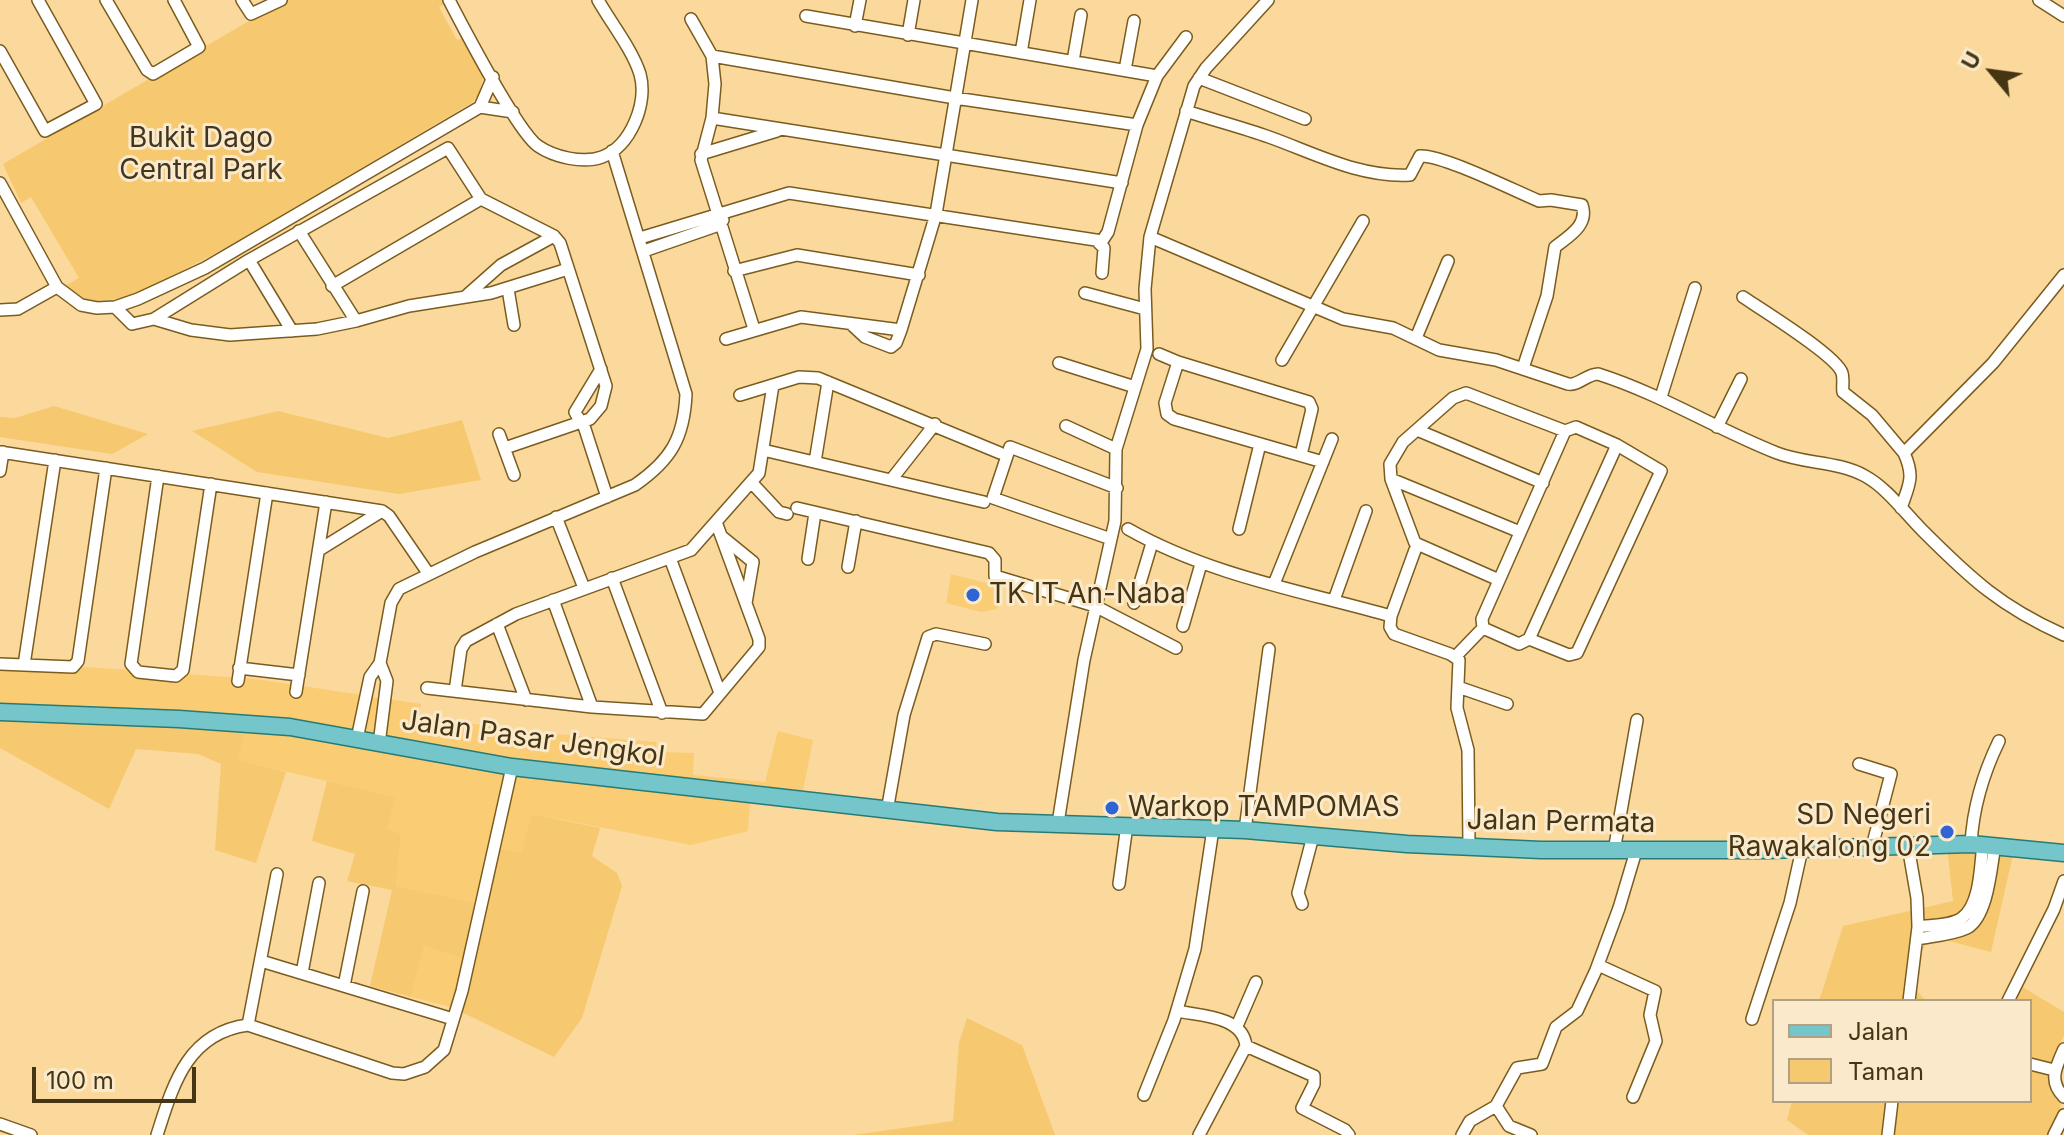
<!DOCTYPE html>
<html>
<head>
<meta charset="utf-8">
<style>
	body { margin:0 }
	#map { position:relative; width:2064px; height:1135px; overflow:hidden; background:#fbd99c; font-family:Inter,sans-serif }
	canvas { display:block }
	.legend { position:absolute; left:1772px; top:999px; width:260px; height:104px; box-sizing:border-box; background:#fae9cb; border:2px solid #b2a181; margin:0; padding:10px 14px; list-style:none; font-size:24px; color:#453513 }
	.legend li { display:flex; align-items:center; gap:16px; height:40px }
	.legend b { width:40px; border:2px solid #b2a181 }
	.north { position:absolute; left:1952px; top:32px; width:80px; height:80px; -webkit-text-stroke:6px #fae9cb; paint-order:stroke; rotate:299deg; font-size:22px; font-weight:700; line-height:32px; text-align:center; color:#453513 }
	.north::after { content:''; display:block; margin:auto; width:28px; height:36px; background:#453513; clip-path:polygon(50% 0,100% 100%,50% 72%,0 100%) }
	.scale { position:absolute; left:32px; top:1067px; width:164px; height:36px; box-sizing:border-box; border:4px solid #453513; border-top:0; padding-left:10px; font-size:24px; line-height:28px; white-space:nowrap; color:#453513; -webkit-text-stroke:6px #fae9cb; paint-order:stroke }
</style>
</head>
<body>
<div id="map">
<canvas width="2064" height="1135"></canvas>
<ul class="legend">
<li><b style="height:10px;background:#74c6cb"></b>Jalan</li>
<li><b style="height:22px;background:#f6c86f"></b>Taman</li>
</ul>
<div class="north">U</div>
<div class="scale">100 m</div>
</div>
<script>
const context = document.querySelector('canvas').getContext('2d');
context.lineJoin = 'round';
function paint(path, color) {
  context.fillStyle = color;
  context.fill(path, 'evenodd');
}
function trace(path, color, width, dash) {
  context.strokeStyle = color;
  context.lineWidth = width;
  context.lineCap = dash ? 'butt' : 'round';
  context.setLineDash(dash || []);
  context.stroke(path);
}
function drawText(font, color, halo, rows, align = 'center') {
  context.font = font + ' Inter,sans-serif';
  context.lineWidth = 6;
  context.setLineDash([]);
  context.textBaseline = 'middle';
  context.strokeStyle = halo;
  context.fillStyle = color;
  for (const [text, x, y, turn = 0] of rows) {
    context.save();
    context.translate(x, y);
    context.rotate((+turn || 0) * Math.PI / 180);
    context.textAlign = isNaN(turn) ? turn : align;
    if (halo) context.strokeText(text, 0, 0);
    context.fillText(text, 0, 0);
    context.restore();
  }
}
const built = new Path2D(`
	M951 574 1001 587 997 609 981 612 946 603Z
	M0 661 256 679 421 704 419 717 555 734 656 742 657 752 694 753 693 775 765 782 778 731 813 740 801 800 750 798 748 831 691 845 533 814 521 853 495 847 482 904 396 886 401 834 386 829 395 797 237 760 246 723 0 712Z
	M424 944 467 959 451 1007 411 997Z`);
const green = new Path2D(`
	M285 0H445L446 3 439 7 457 40 464 38 484 73 479 94 473 102 229 246 132 297 98 301 83 298 65 286 79 278 31 197 21 203 3 164Z
	M54 406 148 434 112 454 0 437V417L15 418Z
	M278 411 388 438 462 420 481 480 399 494 257 472 192 431Z
	M0 712 246 722 238 760 286 772 256 863 215 850 221 764 198 754 136 749 109 809 0 748Z
	M327 781 395 797 387 829 401 834 396 886 482 904 494 847 521 853 532 814 600 828 592 856 617 873 622 886 582 1018 554 1057 451 1007 466 959 424 945 411 997 370 986 392 890 347 881 355 854 312 841Z
	M1947 847 2014 850 1991 952 1930 936 1919 957 1917 991 1926 1001H1819L1843 926 1953 901Z
	M2014 982 2064 1012V1035L2049 1070C2064 1096 2064 1106 2052 1135H1808L1787 1120 1792 1101H2030V1001H2007Z
	M967 1018 1022 1045 1055 1135H853L953 1121 959 1043Z`);
const minor = new Path2D(`
	M106 0 147 70 153 74 199 47 174 0
	M242 0 251 14 281 0
	M449 0C463 27 518 132 538 146 554 157 583 164 602 157 631 146 648 103 640 74 632 49 611 23 598 0
	M2039 0 2064 16
	M806 16 1157 76
	M691 19 712 56 715 84 712 118 701 160 754 329
	M855 26 860 0
	M908 35 914 0
	M0 51 45 131 96 104 38 0
	M1021 53 1030 0
	M712 56 955 98 1137 125
	M1073 61 1081 15
	M1125 70 1134 21
	M1199 78 1305 119
	M480 107 513 112
	M1186 111C1213 120 1241 127 1269 137 1314 153 1360 178 1410 175L1420 156C1441 154 1515 191 1539 201L1551 200 1582 205C1589 225 1569 236 1555 247L1547 296 1523 368
	M712 118 1122 183
	M701 154 777 131
	M0 183 57 287 81 305 97 308 115 307 138 299 205 268 480 107 493 77
	M299 231 356 321
	M1150 237 1343 319 1393 328 1439 350 1496 360 1568 384C1578 386 1587 374 1598 374 1661 394 1716 429 1777 453 1805 464 1838 461 1865 476 1887 488 1905 513 1923 531 1971 579 2001 607 2064 635
	M640 238 789 193 1102 241 1108 232 1137 125 1157 76 1186 37
	M1097 241 1104 248 1102 273
	M644 251 719 225 723 220
	M249 260 292 331
	M734 271 797 255 919 275
	M332 286 481 199
	M508 289 514 325
	M1085 293 1145 309
	M466 296 501 265 554 236
	M1743 297C1761 309 1837 356 1842 373 1844 379 1842 386 1843 392L1872 415 1904 453
	M115 307 132 324 154 319 249 260 448 148 481 199 554 236 560 243 606 386 601 406 590 419 505 448
	M0 310 18 309 57 287
	M154 319 191 330 230 335 317 329 356 321 409 306 491 293 568 269
	M851 324 865 337 891 347 896 343 901 330 936 214 972 0
	M1416 338 1448 261
	M726 339 801 317 901 330
	M1159 354 1178 362
	M1282 360 1363 221
	M1059 363 1135 387
	M740 395 799 377 818 378 1000 453
	M1661 397 1695 288
	M581 423 575 412 601 369
	M583 423 607 497
	M1066 426 1116 449
	M1717 427 1741 379
	M1417 430 1543 483
	M1565 431 1482 619 1483 628 1519 644 1529 639 1617 445
	M499 434 514 475
	M763 450 984 502
	M0 452 382 511 389 516 428 573
	M1301 455 1312 409 1309 402 1178 362 1165 403 1167 414 1174 419 1323 462
	M55 460 24 665 73 667 78 661 106 468
	M815 462 828 382
	M0 471 3 452
	M158 476 131 664 138 672 176 676 183 670 211 484
	M1391 479 1520 532
	M891 480 935 424
	M751 482 779 512 787 514
	M797 508 989 553 995 560V576L1095 606 1176 648
	M1901 508C1909 485 1915 477 1904 453L1993 363 2064 275
	M556 517 584 588
	M1128 529C1209 575 1302 591 1391 616
	M1239 529 1260 444
	M721 536 753 562 746 603
	M1111 539 993 498 1010 447 1117 488
	M319 550 382 511
	M1415 550 1391 616 1390 627 1394 634 1450 654 1459 660 1457 708 1468 750 1469 846
	M670 558 720 693
	M808 559 815 513
	M848 567 856 521
	M612 578 662 713
	M1499 580 1415 543 1391 479 1390 464 1403 442 1453 398 1466 393 1565 431 1576 427 1617 445 1661 471 1577 653 1569 655 1529 639
	M1274 584 1332 439
	M553 600 592 707
	M1334 600 1366 511
	M1134 603 1152 543
	M497 624 526 700
	M1183 626 1201 564
	M1455 657 1483 628
	M0 664 24 665
	M239 668 299 675
	M238 681 267 493
	M1458 687 1507 704
	M427 688 592 707 703 714 759 647V639L716 522
	M455 691 461 649 466 641 516 614 691 550 759 473 773 385
	M296 692 326 502
	M357 739 370 677 380 663 391 603 399 589 475 552 635 485C671 460 684 438 686 394L612 151
	M379 744 387 681 380 663
	M1859 764 1891 774 1872 847
	M887 811 904 715 928 637 936 634 985 644
	M1058 823 1084 660 1115 521 1116 449 1147 349 1145 289 1150 237 1194 86 1206 68 1268 0
	M1245 830 1269 649
	M1971 844C1973 807 1983 774 1999 741
	M1908 846 1917 898 1918 927 1909 1001
	M1614 851 1637 720
	M1119 884 1127 825
	M1302 904 1298 893 1313 836
	M1918 927C1931 925 1951 926 1962 918 1981 904 1980 865 1983 845
	M1917 939C1933 936 1952 935 1967 928 1988 916 1991 867 1995 845
	M261 961 453 1019
	M1598 965 1655 991 1650 1015 1656 1041 1633 1097
	M302 973 319 883
	M344 986 363 891
	M2008 1001 2054 909 2064 881
	M1177 1011C1201 1016 1243 1016 1246 1046L1199 1135
	M1752 1019 1790 903 1802 849
	M248 1025 277 874
	M1237 1026 1256 982
	M1246 1046 1314 1076V1084L1302 1108 1345 1130 1349 1135
	M2064 1049C2056 1067 2048 1081 2064 1097
	M2030 1064 2054 1070
	M1144 1095 1174 1020 1195 949 1213 829
	M1496 1106 1509 1126 1531 1135
	M0 1124 31 1135
	M157 1135C173 1085 187 1033 248 1025L392 1073 404 1074 425 1067 444 1050 462 991 512 767
	M1462 1135 1470 1121 1496 1106 1517 1068 1542 1064 1556 1027 1577 1011 1596 970 1619 908 1636 851
	M1888 1135 1892 1101
	M2054 1135 2064 1115`);
const primary = new Path2D(`
	M0 712 179 719 290 727 512 767 997 822 1245 830 1407 844 1541 850H1767L1971 844 2064 853`);
const markers = [
	[973,595,8,"#2e64d3"],
	[1112,808,8,"#2e64d3"],
	[1947,832,8,"#2e64d3"]
];
const parkNames = [
	["Bukit Dago",201,139],
	["Central Park",201,171]
];
const poiNames = [
	["TK IT An-Naba",989,595],
	["Warkop TAMPOMAS",1128,808],
	["SD Negeri",1931,816,"right"],
	["Rawakalong 02",1931,848,"right"]
];
const streetNames = [
	["Jalan Pasar Jengkol",533,739,8],
	["Jalan Permata",1561,822,1]
];
paint(built, '#facc74');
paint(green, '#f6c86f');
trace(minor, '#7a5c1f', 14);
trace(primary, '#287b74', 19);
trace(minor, '#fff', 11);
trace(primary, '#74c6cb', 16);
for (const [x, y, r, color] of markers) {
  const dot = new Path2D();
  dot.arc(x, y, r, 0, 2 * Math.PI);
  context.fillStyle = color;
  context.fill(dot);
  trace(dot, '#fae9cb', 3);
}
drawText('28px', '#423621', '#fae9cb', parkNames);
drawText('28px', '#453513', '#fae9cb', poiNames, 'left');
drawText('28px', '#453513', '#fae9cb', streetNames);
</script>
</body>
</html>
